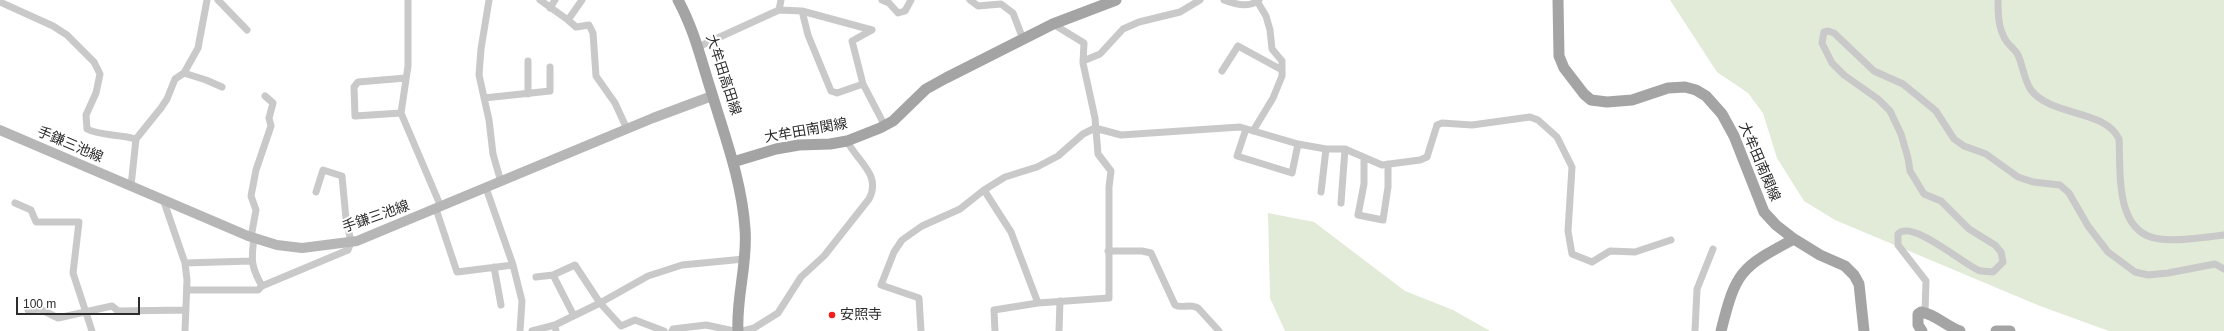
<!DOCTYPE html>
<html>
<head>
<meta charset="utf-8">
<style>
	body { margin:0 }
	#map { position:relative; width:2224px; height:331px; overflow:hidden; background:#fff; font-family:Arial,sans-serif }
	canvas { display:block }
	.scale { position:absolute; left:16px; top:297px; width:124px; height:18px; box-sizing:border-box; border:2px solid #2c2c2c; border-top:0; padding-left:5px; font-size:12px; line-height:14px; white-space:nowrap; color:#2c2c2c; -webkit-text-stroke:3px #fff; paint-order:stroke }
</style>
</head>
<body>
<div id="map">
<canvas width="2224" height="331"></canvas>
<div class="scale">100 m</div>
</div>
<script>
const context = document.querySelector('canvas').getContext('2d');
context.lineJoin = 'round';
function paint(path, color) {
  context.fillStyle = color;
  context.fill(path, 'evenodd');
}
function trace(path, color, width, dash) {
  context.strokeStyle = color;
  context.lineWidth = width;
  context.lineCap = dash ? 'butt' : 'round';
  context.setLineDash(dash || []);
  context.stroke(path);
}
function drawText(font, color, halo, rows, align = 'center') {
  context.font = font + ' Arial,"Noto Sans JP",sans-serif';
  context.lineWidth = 4;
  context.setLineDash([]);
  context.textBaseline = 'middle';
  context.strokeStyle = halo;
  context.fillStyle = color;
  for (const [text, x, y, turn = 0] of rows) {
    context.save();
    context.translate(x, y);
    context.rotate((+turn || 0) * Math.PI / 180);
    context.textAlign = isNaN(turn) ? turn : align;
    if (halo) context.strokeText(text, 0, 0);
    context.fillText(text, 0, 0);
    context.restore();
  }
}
const green = new Path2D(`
	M1670 0H2224V331H2109L2040 306 1835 220 1804 201 1777 158 1763 113 1748 93 1717 72Z
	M1268 213 1314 222 1405 291 1453 310 1490 331H1285L1270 298Z`);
const minor = new Path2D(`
	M218 0 247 30
	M408 0V66L401 113 441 207
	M489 0 481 49 479 75 489 120 493 154 501 182
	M540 0 568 20 582 0
	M781 0 779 10 802 11 808 35 831 91 837 93 863 84 885 126
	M882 0 889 3 898 13 905 11 911 0
	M970 0 978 6 1001 4 1013 13 1023 39
	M1224 0C1234 4 1250 8 1259 0
	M1998 0C1998 13 1998 27 2005 39 2008 45 2015 49 2018 55 2023 66 2024 80 2031 90 2052 117 2105 109 2119 139 2121 172 2114 234 2160 239 2179 242 2205 237 2224 235
	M0 2 53 26 67 35 94 62 100 74 96 93 86 115 87 129C100 136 120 134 136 139
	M550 8 555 0
	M802 11 872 30 852 41 863 84
	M568 20 576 27 589 25 593 33 596 76 615 103 627 129
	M698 47 779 10
	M1083 61 1100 54 1123 29 1139 22 1180 12 1200 0
	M1222 71 1238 46 1282 70
	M184 73 206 80 222 87
	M528 94V61
	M484 98 550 91V67
	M401 113 355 116 354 87 358 82 406 78
	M1246 129 1237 156 1292 173 1298 144
	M1253 131 1273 98 1282 76V61L1272 49 1270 30 1266 16 1257 1
	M1364 158V184L1358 215 1383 220 1388 187V164
	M131 186 136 139 161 108 167 99 175 79 184 73 198 48 207 0
	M486 188 513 265 522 301 520 331
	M984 190 1005 177 1037 167 1058 156 1083 134 1095 128 1121 135 1240 127 1298 144 1326 149H1345L1382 165 1420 160 1427 157 1437 125 1442 123 1472 125 1530 117 1538 120 1557 137 1572 167 1568 231 1572 254 1592 262 1610 251 1635 252 1671 240
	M1321 192 1326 149
	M164 202 185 263 187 280 185 331
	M15 203 31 210 36 222H79L73 273 92 331
	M1341 203 1345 149
	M436 209 457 272 513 265
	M251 237 256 210 251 196 256 170 271 126 269 118 273 103 265 96
	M254 238C251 260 251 267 262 286
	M1108 251H1142L1151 253 1175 305C1182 309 1190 303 1198 308L1219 331
	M185 263 251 261
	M494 267 501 305
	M553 275 574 316
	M536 277 553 275 575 265 600 303 621 326 635 320 664 331
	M187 290H258L262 286 348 250 351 242 346 219 342 176 323 170 316 192
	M28 310 40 309 58 318 112 306 118 311 186 310
	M1925 312 1926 281 1898 245V234C1911 219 1962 263 1978 270 1982 272 1988 271 1993 272L2003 262 2001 252 1995 245 1969 229 1941 201 1924 194 1910 171 1908 158 1901 134 1890 111 1878 99 1844 75 1832 63 1822 43 1824 32 1828 31 1834 33 1874 71 1903 84 1936 111 1954 139 1964 146 1986 154 2018 177 2033 182 2060 185 2069 193 2088 226 2108 252 2135 272 2148 275 2168 273 2215 264 2224 269
	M555 325 600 303 648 276 682 265 744 259
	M532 331 555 325 556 331
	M672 331 673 329 706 325 734 331
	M743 331 754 328 778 313 801 277 824 256 869 199C882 175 857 161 847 141
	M921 331 919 298 881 285 894 252 902 240 922 226 960 209 984 190 1011 232 1038 303 1109 298V187L1111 171 1098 154 1095 118 1083 63 1084 43 1053 24
	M995 331 994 310 1038 303
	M1059 331 1060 301
	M1695 331 1697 289 1713 249`);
const secondary = new Path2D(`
	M0 130 248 236 277 245 302 248 357 241 653 118 712 96`);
const primary = new Path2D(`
	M678 0C695 31 702 64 713 97 726 140 742 183 745 229 748 263 736 297 738 331
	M1558 0 1559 56 1564 68 1584 94 1591 100 1607 102 1632 100 1668 88 1685 87 1696 90 1706 96 1722 114 1734 136 1764 212 1776 225 1794 239 1820 255 1845 266 1854 275 1859 284 1864 331
	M733 162 776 149 799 145 830 144 847 141 880 128 893 121 926 89 946 78 1053 24 1116 0
	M1721 331C1736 271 1740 268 1794 239
	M1922 331 1918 325V314L1921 312C1935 314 1946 326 1960 331
	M1996 331H2010`);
const markers = [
	[832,315,4,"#f41d1d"]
];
const streetNames = [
	["大牟田高田線",723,75,72],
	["大牟田南関線",806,131,-10],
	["手鎌三池線",70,145,23],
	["大牟田南関線",1759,162,67],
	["手鎌三池線",376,217,-19]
];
const poiNames = [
	["安照寺",840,315]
];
paint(green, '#e1ebd7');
trace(minor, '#c9c9c9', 7);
trace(secondary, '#b6b6b6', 10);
trace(primary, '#a4a4a4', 11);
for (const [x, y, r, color] of markers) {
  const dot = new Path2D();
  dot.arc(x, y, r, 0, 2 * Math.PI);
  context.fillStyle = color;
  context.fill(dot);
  trace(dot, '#fff', 1.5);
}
drawText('14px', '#2c2c2c', '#fff', streetNames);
drawText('14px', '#2c2c2c', '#fff', poiNames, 'left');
</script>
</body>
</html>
